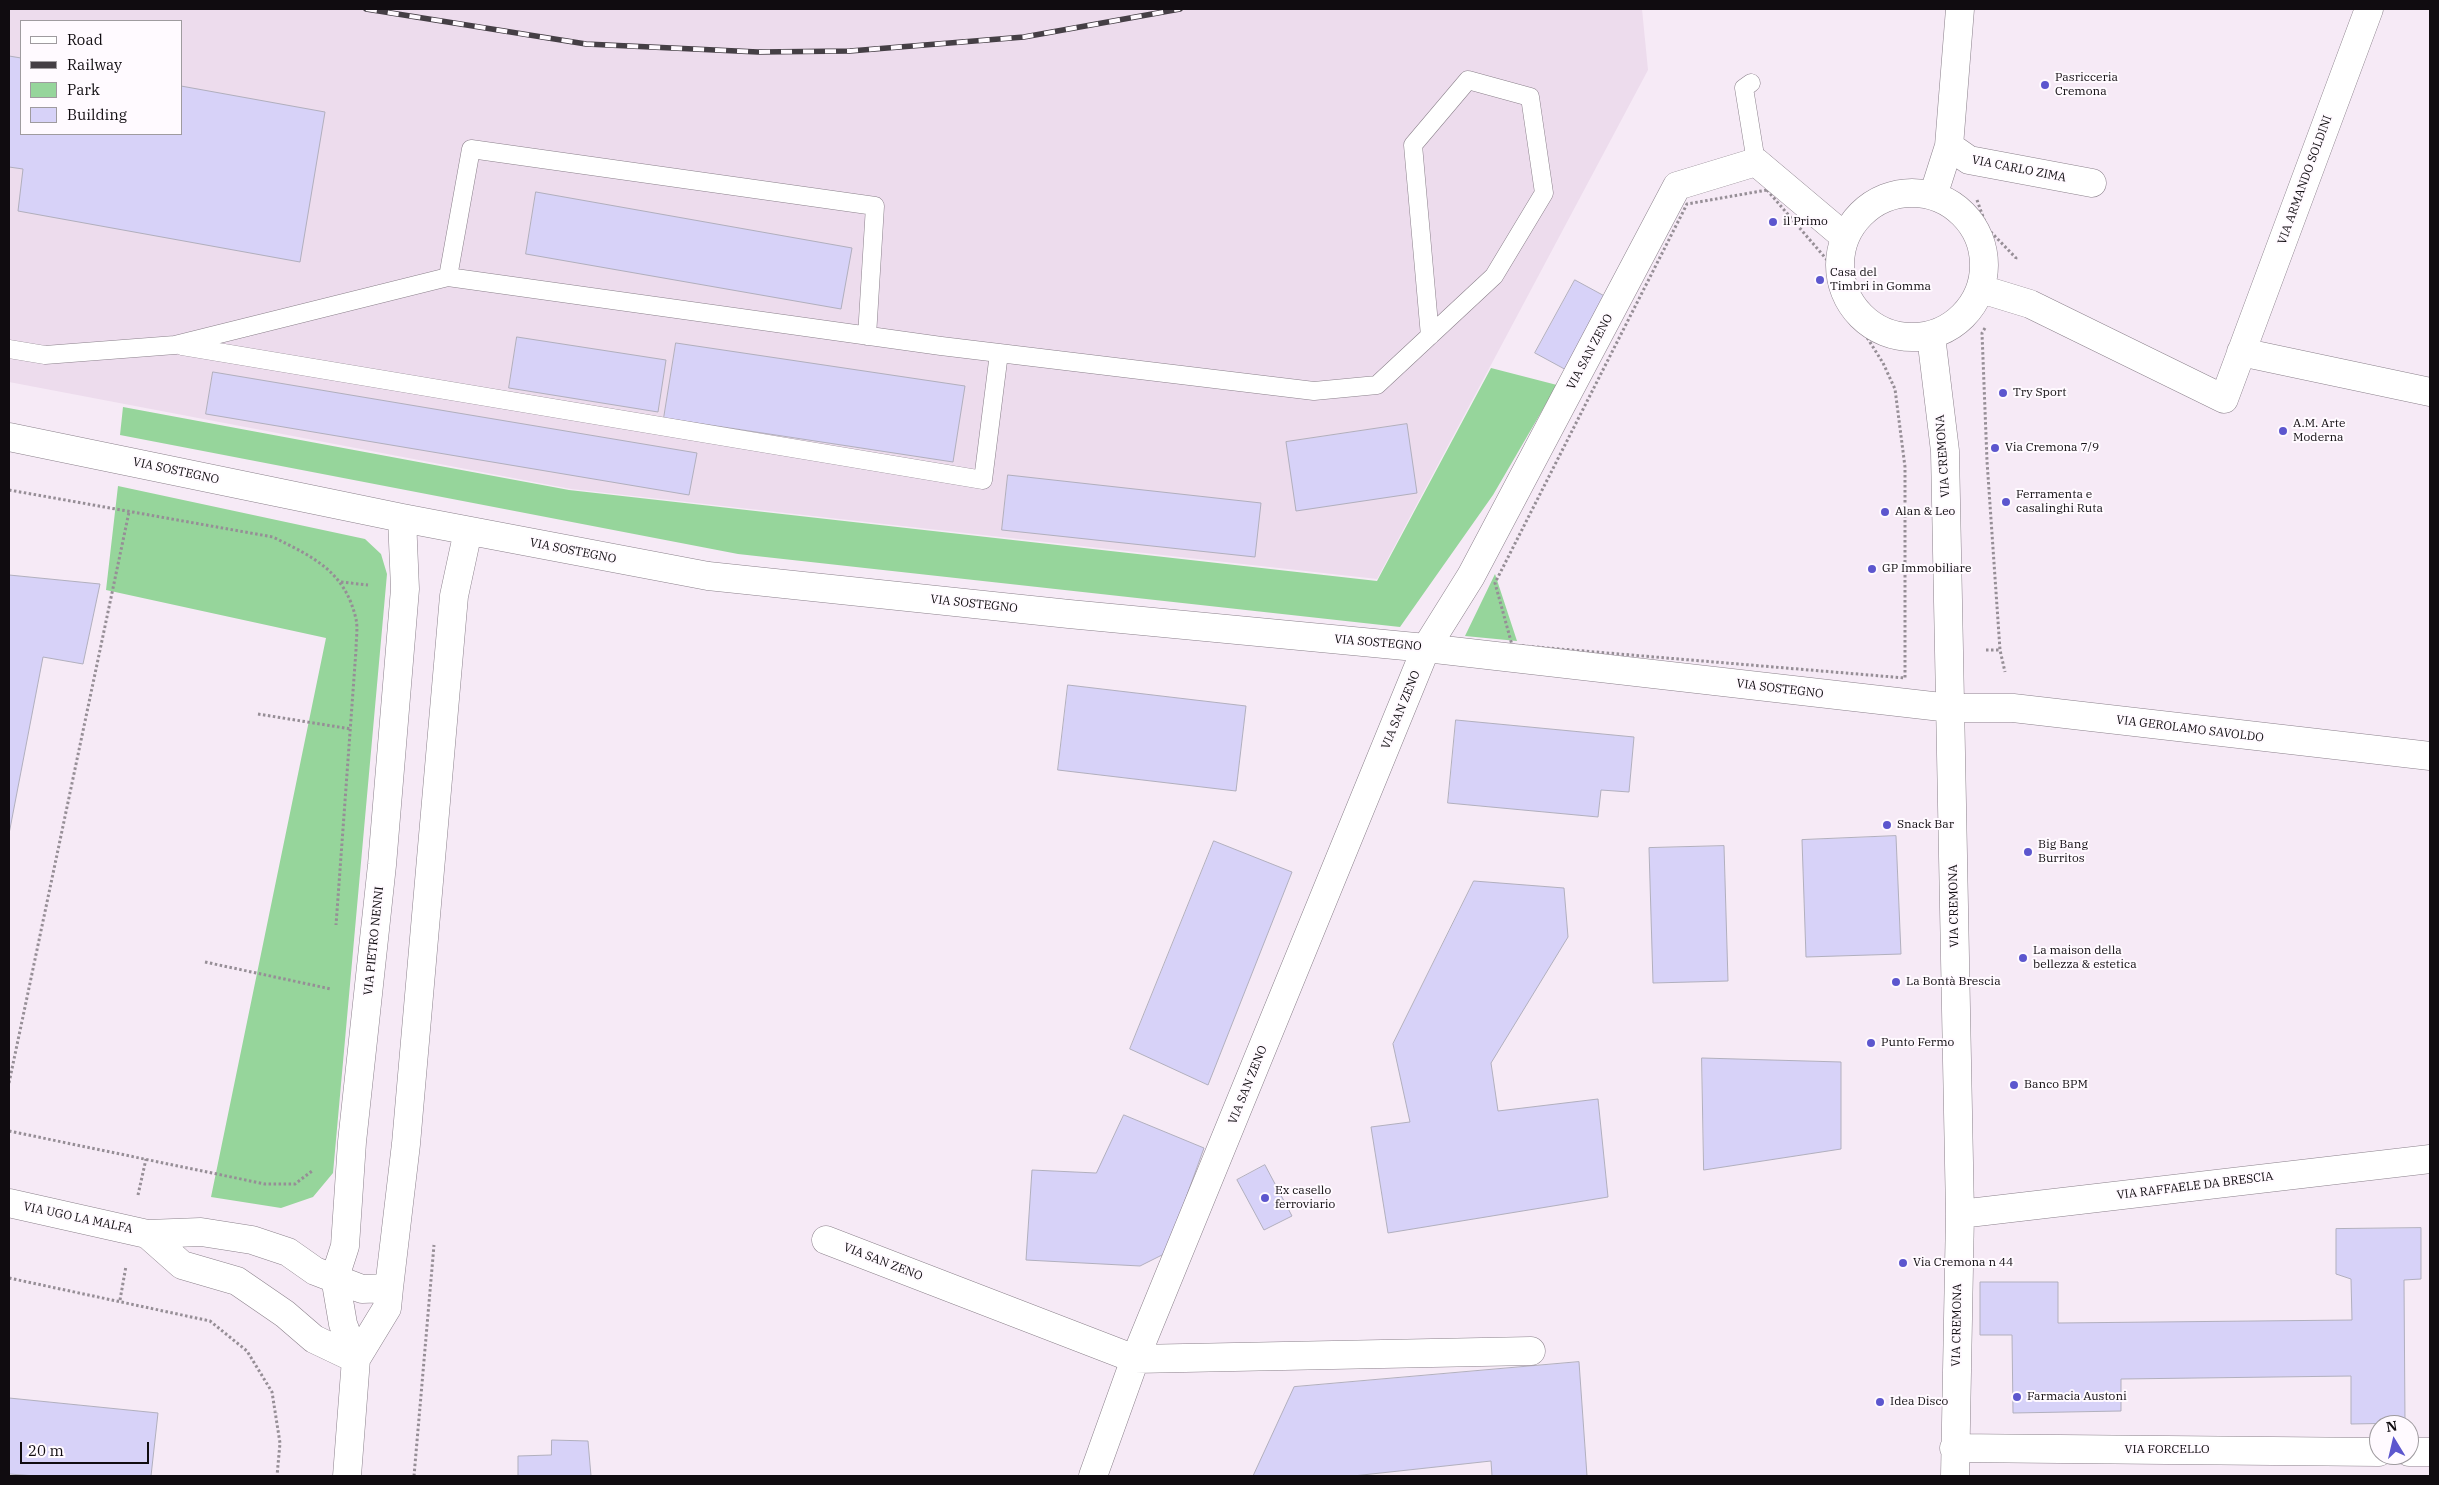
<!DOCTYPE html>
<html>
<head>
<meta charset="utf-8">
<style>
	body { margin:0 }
	#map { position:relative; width:2439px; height:1485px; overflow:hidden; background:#f6eaf6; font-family:"IBM Plex Serif",serif }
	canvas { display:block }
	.frame { position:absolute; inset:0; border:10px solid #100c10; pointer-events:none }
	.legend { position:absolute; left:20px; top:20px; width:162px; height:115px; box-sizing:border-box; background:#fffaff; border:1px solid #9f9b9f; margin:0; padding:6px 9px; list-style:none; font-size:15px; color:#100c10 }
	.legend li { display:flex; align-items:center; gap:10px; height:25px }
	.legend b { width:25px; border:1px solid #9f9b9f }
	.north { position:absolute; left:2369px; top:1415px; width:50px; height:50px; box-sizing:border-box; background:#fffaff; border:1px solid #9f9b9f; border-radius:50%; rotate:351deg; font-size:14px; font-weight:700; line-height:20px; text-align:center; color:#100c10 }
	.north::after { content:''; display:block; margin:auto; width:18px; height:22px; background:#5c56ce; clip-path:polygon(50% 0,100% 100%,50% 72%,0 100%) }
	.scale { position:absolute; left:20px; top:1442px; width:129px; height:22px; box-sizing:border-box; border:2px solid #100c10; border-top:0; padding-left:6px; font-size:15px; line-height:18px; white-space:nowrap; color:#100c10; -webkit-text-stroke:4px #fffaff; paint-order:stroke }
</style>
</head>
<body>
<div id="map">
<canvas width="2439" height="1485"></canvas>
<div class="frame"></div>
<ul class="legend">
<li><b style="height:6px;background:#fff"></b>Road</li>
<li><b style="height:6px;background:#453f45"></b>Railway</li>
<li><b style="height:14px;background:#96d59b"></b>Park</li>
<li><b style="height:14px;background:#d7d2f8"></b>Building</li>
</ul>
<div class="north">N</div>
<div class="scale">20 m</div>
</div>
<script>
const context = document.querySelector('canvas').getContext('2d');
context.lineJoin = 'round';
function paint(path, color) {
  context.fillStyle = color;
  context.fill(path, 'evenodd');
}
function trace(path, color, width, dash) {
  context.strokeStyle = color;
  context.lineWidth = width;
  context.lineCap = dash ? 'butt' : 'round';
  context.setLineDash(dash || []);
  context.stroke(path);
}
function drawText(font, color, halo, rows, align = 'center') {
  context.font = font + ' "IBM Plex Serif",serif';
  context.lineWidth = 4;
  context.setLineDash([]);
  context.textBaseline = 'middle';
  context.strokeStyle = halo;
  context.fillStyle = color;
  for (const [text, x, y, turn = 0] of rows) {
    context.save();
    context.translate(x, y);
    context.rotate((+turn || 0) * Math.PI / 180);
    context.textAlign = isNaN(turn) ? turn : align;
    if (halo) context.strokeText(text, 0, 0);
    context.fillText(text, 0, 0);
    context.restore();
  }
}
const built = new Path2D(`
	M9 9H1642L1648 70 1377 579 571 489 9 382ZM21 21H181V134H21Z`);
const green = new Path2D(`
	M1491 368 1557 385 1493 495 1400 627 738 554 120 435 123 407 569 490 1377 581Z
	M118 486 365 539 381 554 387 574 333 1173 313 1197 281 1208 211 1197 326 638 106 590Z
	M1495 574 1517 641 1465 636Z`);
const building = new Path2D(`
	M9 56 21 58V134H181V86L325 112 300 262 18 211 23 169 9 167Z
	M536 192 852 248 841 309 526 254Z
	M1575 280 1610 299 1570 372 1535 353Z
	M517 337 666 360 658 412 509 388Z
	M676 343 965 386 953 462 664 418Z
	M213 372 697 453 689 495 206 414Z
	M1407 424 1417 493 1296 511 1286 442Z
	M1008 475 1261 503 1255 557 1002 530Z
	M9 575 100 584 83 664 43 657 9 834Z
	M1068 685 1246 706 1236 791 1058 770Z
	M1456 720 1634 737 1629 792 1601 790 1598 817 1448 803Z
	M1896 836 1901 954 1806 957 1802 840Z
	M1214 841 1292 872 1208 1085 1130 1049Z
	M1724 846 1728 981 1653 983 1649 848Z
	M1474 881 1564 888 1568 937 1491 1063 1498 1111 1598 1099 1608 1197 1388 1233 1371 1127 1410 1122 1393 1044Z
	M1702 1058 1841 1062V1149L1704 1170Z
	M1124 1115 1204 1148 1166 1253 1140 1266 1026 1260 1032 1170 1096 1173Z
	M1265 1165 1292 1216 1264 1230 1237 1180Z
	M2421 1228V1279L2404 1280 2405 1423 2351 1424V1376L2121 1379V1411L2013 1413 2012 1335H1980V1282H2058V1323L2352 1320 2351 1279 2336 1274V1229Z
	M1579 1362 1587 1476H1492L1491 1461 1353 1476H1253L1294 1387Z
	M9 1398 158 1413 151 1476H36L9 1474Z
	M552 1440 588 1441 591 1476H518V1456L551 1455Z`);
const path = new Path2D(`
	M1767 190 1828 261 1848 307 1883 363 1895 389 1905 467V678L1512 645 1495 583 1687 204Z
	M1977 200 1987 228 2016 258 2015 261
	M1985 328 1982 333 1987 461 2000 650 2005 672
	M9 490 273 537C313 557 345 571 356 619 358 628 356 640 356 650L336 925
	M341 582 368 585
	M1986 650H2000
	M258 714 351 729
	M205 962 331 989
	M9 1083 129 512
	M9 1131 265 1184H295L312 1171
	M138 1195 146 1159
	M9 1278 210 1321 247 1351 272 1392 280 1443 277 1476
	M120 1300 126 1266
	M414 1476 434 1245`);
const lane = new Path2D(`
	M1751 83 1744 88 1756 162
	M448 277 471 149 875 206 867 336
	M182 346 983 480 999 353
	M9 349 45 355 175 345 448 277 941 346 1314 391 1377 385 1494 276 1544 193 1530 97 1468 80 1413 145 1430 336`);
const street = new Path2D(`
	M1949 146 1969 160 2092 183
	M1840 265a72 72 0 1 1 144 0a72 72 0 1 1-144 0Z
	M1933 196 1949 146 1960 9
	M1981 289 2030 304 2224 399 2369 9
	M1931 336 1945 451 1949 651 1960 1214 1955 1476
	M2241 352 2430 392
	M9 437 402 518 708 576 1069 614 1426 648 1950 708H2013L2430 756
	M9 1203 147 1234 201 1232 252 1240 288 1252 315 1271 362 1289 389 1288
	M1960 1214 2430 1159
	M147 1234 182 1265 237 1281 285 1314 314 1339 356 1359
	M826 1240 1135 1359 1531 1351
	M356 1359 387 1308 389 1288 406 1144 454 596 468 531
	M1954 1448 2379 1452
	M2409 1452H2430
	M347 1476 356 1359 343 1324 335 1277 345 1246 352 1142 382 865 405 589 402 518
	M1093 1476 1135 1359 1426 648 1471 576 1677 186 1756 162 1845 237`);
const rail = new Path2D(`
	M366 9 586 44 758 52 850 51 1024 37 1180 9`);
const markers = [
	[2045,85,5,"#5c56ce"],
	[1773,222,5,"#5c56ce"],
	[1820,280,5,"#5c56ce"],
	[2003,393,5,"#5c56ce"],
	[2283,431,5,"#5c56ce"],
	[1995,448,5,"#5c56ce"],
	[2006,502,5,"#5c56ce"],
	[1885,512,5,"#5c56ce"],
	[1872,569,5,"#5c56ce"],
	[1887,825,5,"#5c56ce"],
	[2028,852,5,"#5c56ce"],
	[2023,958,5,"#5c56ce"],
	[1896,982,5,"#5c56ce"],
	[1871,1043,5,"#5c56ce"],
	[2014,1085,5,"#5c56ce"],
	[1265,1198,5,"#5c56ce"],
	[1903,1263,5,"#5c56ce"],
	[2017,1397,5,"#5c56ce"],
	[1880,1402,5,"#5c56ce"]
];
const poiNames = [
	["Pasricceria",2055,78],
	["Cremona",2055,92],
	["il Primo",1783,222],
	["Casa del",1830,273],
	["Timbri in Gomma",1830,287],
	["Try Sport",2013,393],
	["A.M. Arte",2293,424],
	["Moderna",2293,438],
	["Via Cremona 7/9",2005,448],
	["Ferramenta e",2016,495],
	["casalinghi Ruta",2016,509],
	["Alan & Leo",1895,512],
	["GP Immobiliare",1882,569],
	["Snack Bar",1897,825],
	["Big Bang",2038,845],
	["Burritos",2038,859],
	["La maison della",2033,951],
	["bellezza & estetica",2033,965],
	["La Bontà Brescia",1906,982],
	["Punto Fermo",1881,1043],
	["Banco BPM",2024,1085],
	["Ex casello",1275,1191],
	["ferroviario",1275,1205],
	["Via Cremona n 44",1913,1263],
	["Farmacia Austoni",2027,1397],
	["Idea Disco",1890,1402]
];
const streetNames = [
	["VIA CARLO ZIMA",2019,169,11],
	["VIA ARMANDO SOLDINI",2305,180,-70],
	["VIA SAN ZENO",1590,352,-62],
	["VIA CREMONA",1943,456,-94],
	["VIA SOSTEGNO",176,471,12],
	["VIA SOSTEGNO",573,551,11],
	["VIA SOSTEGNO",974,604,6],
	["VIA SOSTEGNO",1378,643,5],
	["VIA SOSTEGNO",1780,689,7],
	["VIA SAN ZENO",1401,710,-68],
	["VIA GEROLAMO SAVOLDO",2190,729,7],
	["VIA CREMONA",1954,906,-91],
	["VIA PIETRO NENNI",374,941,-84],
	["VIA SAN ZENO",1248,1085,-68],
	["VIA RAFFAELE DA BRESCIA",2195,1186,-7],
	["VIA UGO LA MALFA",78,1218,12],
	["VIA SAN ZENO",883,1262,21],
	["VIA CREMONA",1957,1325,-89],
	["VIA FORCELLO",2167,1450]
];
paint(built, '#eddced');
paint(green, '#96d59b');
paint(building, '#d7d2f8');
trace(building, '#b1afbd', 1);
trace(lane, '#8b818b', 19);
trace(street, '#8b818b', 29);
trace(path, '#968e96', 3, [2.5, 2.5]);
trace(lane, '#fff', 18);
trace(street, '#fff', 28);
trace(rail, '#453f45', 5.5);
trace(rail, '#fffaff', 4, [11]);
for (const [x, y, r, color] of markers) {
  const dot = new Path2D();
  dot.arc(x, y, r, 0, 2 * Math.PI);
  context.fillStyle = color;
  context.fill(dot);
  trace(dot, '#fffaff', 2);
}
drawText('12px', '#100c10', '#fffaff', poiNames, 'left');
drawText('12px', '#100c10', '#fffaff', streetNames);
</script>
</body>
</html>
